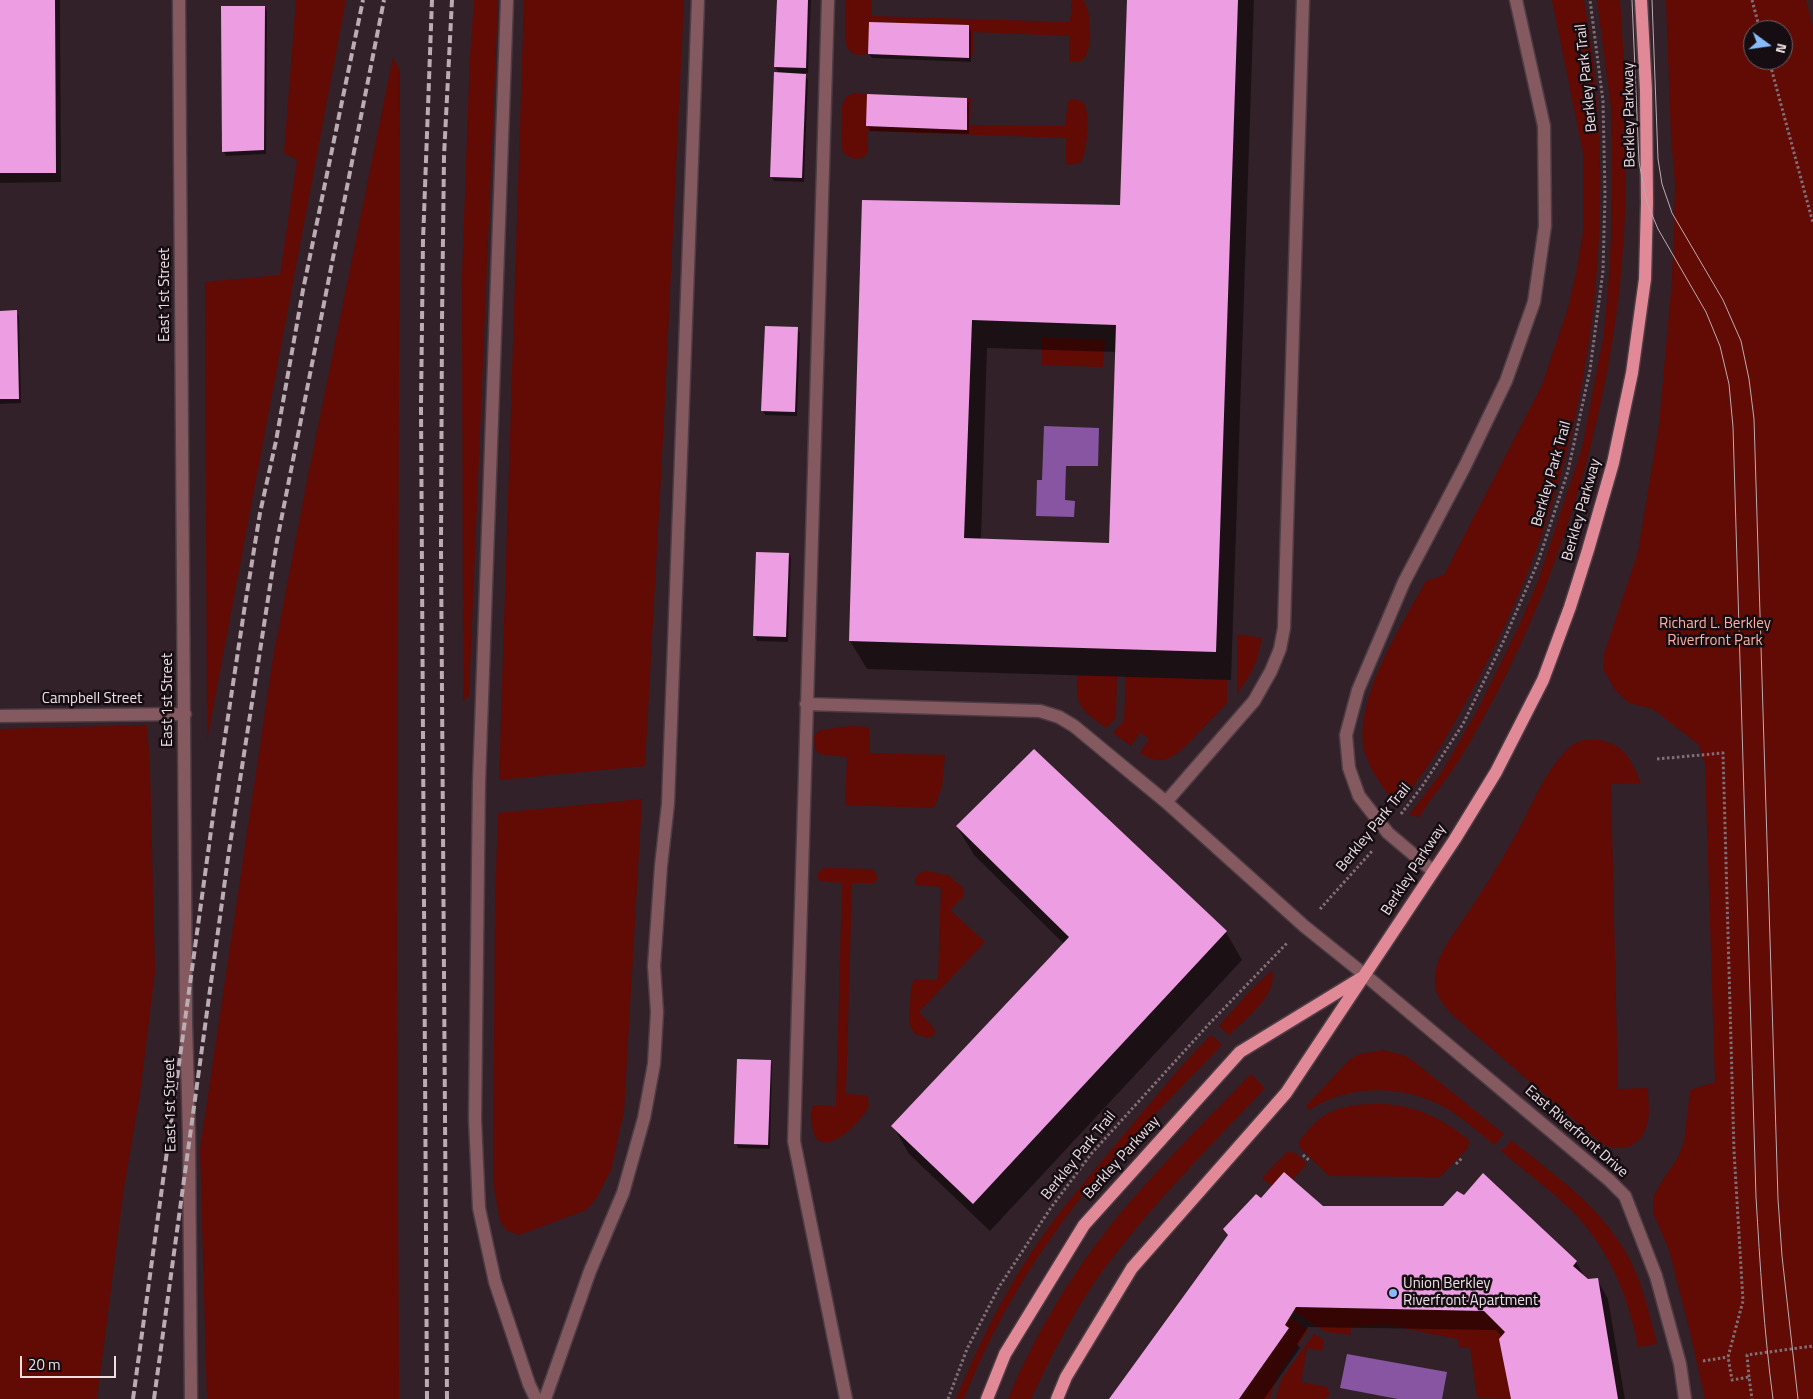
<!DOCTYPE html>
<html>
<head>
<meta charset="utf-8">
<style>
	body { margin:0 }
	#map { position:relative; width:1813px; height:1399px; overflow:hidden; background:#332129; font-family:"Titillium Web",sans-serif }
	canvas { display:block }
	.north { position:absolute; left:1743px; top:20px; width:50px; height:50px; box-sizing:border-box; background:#150d11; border:1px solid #6b6165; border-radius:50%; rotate:104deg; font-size:14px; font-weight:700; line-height:20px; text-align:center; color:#ecdfe4 }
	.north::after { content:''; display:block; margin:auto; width:18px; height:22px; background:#88bafc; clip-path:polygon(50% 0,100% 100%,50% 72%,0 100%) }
	.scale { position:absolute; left:20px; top:1356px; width:96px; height:22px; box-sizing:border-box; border:2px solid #ecdfe4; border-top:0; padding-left:6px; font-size:15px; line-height:18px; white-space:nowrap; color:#ecdfe4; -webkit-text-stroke:4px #150d11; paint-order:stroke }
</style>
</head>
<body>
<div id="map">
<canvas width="1813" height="1399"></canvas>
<div class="north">N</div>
<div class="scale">20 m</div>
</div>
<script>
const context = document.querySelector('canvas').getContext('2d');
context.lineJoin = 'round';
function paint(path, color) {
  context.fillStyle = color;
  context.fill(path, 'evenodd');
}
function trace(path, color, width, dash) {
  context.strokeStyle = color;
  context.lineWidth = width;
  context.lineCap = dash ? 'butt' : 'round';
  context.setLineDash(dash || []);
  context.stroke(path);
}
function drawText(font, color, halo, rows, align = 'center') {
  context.font = font + ' "Titillium Web",sans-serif';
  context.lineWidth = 5;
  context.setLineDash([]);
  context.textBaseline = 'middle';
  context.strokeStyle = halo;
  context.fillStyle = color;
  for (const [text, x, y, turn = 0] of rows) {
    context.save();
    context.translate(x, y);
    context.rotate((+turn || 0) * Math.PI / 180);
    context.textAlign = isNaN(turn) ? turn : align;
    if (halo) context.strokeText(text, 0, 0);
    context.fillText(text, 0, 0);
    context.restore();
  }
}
const green = new Path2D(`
	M296 0H346L207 741 205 282 280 275 297 160 284 153Z
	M474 0H498L469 696 463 702 462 275 470 55Z
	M524 0H684L663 439 645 766 499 780Z
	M846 0H872V16L1070 22 1072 0H1083C1092 11 1093 49 1084 59L1080 62H1070L1069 58V36L973 32V55L969 58V25L870 22 868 54C844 59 845 41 845 24 845 16 845 8 846 0Z
	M1552 0H1584C1621 207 1595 432 1506 623 1487 663 1466 703 1444 741 1430 764 1413 786 1398 808 1387 792 1372 775 1366 756 1349 705 1402 625 1426 581L1444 575 1542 385 1568 308 1577 269 1583 232V153Z
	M1597 0H1620C1627 97 1630 197 1619 294 1600 454 1548 610 1466 749 1452 773 1434 794 1419 817L1409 815 1439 776 1457 746 1479 707 1519 626 1538 581 1582 448 1603 339 1608 291 1611 237 1612 175 1611 108Z
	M1666 0H1806L1813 27V1399H1705L1690 1332 1669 1250 1653 1213V1198L1662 1181 1677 1159 1684 1142 1690 1090 1715 1082 1705 764 1699 745 1653 709 1629 703 1615 690 1603 669 1604 654 1638 552 1659 425 1672 280 1675 184 1671 138ZM1753 30H1783V60H1753Z
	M393 57 400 71 397 958 399 1399H207L200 1149 273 658 308 476Z
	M854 93 867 94V126L966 130 967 98H970L971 101 970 125 1065 126 1068 102 1070 100 1076 99 1084 103C1090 115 1088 153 1080 163L1068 165 1066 161V138L868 131 867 154C859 163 844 158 841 147L842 106 846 97Z
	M1042 337 1105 340 1103 367 1042 365Z
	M1237 634 1262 638C1257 664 1252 673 1237 694Z
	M1077 675 1117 676 1116 718 1106 728C1080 708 1076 709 1077 675Z
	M1126 676 1227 680V703C1217 713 1208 723 1199 732 1182 750 1166 771 1140 753L1149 739 1140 733 1131 746 1113 733 1124 720Z
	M147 725 150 766 155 972 140 1094 124 1188 97 1399H0V729Z
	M851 726 867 727 869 729 870 753 945 755 942 787 934 808 845 805 847 757 819 754 815 749 814 737 820 730Z
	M1588 739C1622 741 1629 754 1641 783L1611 784 1618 1089 1648 1088C1648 1098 1650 1110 1648 1120 1644 1145 1624 1154 1602 1144L1457 1019C1445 1008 1433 994 1435 977 1436 957 1450 939 1461 923 1482 892 1501 862 1519 829 1532 804 1544 775 1563 754 1570 745 1578 741 1588 739Z
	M642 799 624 1112 611 1170 596 1199 586 1210 519 1235 507 1231 500 1221 493 1182 495 903 498 813Z
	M823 868 872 869 875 871 878 878 874 883H852L846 1094 864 1095 868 1097 869 1106C863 1119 830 1155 816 1138 813 1135 813 1128 812 1124 811 1117 809 1111 814 1105L836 1106 842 883 821 881 818 879 817 874Z
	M925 871 948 875 964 889V896L950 910 985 942 919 1012 934 1028 935 1034 928 1038 915 1034 909 1024 911 986 915 979H938L941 887 915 885V878L920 873Z
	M1272 970C1278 996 1245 1019 1229 1035L1219 1026 1249 992Z
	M1211 1035 1222 1045C1174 1095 1123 1145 1080 1199 1032 1259 992 1328 964 1399H956C982 1336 1013 1275 1054 1220 1077 1190 1102 1161 1126 1132 1154 1099 1180 1066 1211 1035Z
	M1383 1050 1403 1055 1412 1060 1504 1134 1494 1145C1478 1132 1463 1118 1446 1108 1406 1085 1348 1083 1310 1110L1306 1106 1350 1059 1360 1054Z
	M1251 1074 1265 1088C1208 1149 1148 1208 1099 1276 1072 1314 1051 1357 1031 1399H1008C1033 1339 1067 1281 1107 1230 1151 1174 1202 1125 1251 1074Z
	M1380 1104C1415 1105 1442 1118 1469 1140L1468 1148 1440 1177 1329 1176 1300 1148 1299 1141C1307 1132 1315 1121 1325 1115 1341 1105 1362 1104 1380 1104Z
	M1511 1140C1557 1177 1606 1210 1632 1264 1644 1289 1650 1317 1657 1344L1638 1347C1629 1297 1609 1249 1573 1212 1551 1190 1524 1171 1500 1150L1505 1148Z
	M1287 1152 1296 1153 1307 1164 1293 1179 1284 1172 1272 1186 1262 1178Z
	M1296 1307 1484 1311 1505 1332 1499 1340 1511 1399 1477 1398 1470 1348H1459L1458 1339 1387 1325 1351 1327 1350 1335 1326 1332 1294 1312Z
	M1290 1317 1308 1330 1278 1375 1269 1399H1239L1289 1328 1285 1325Z
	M1314 1334 1324 1340 1322 1351 1307 1348 1301 1382 1327 1387 1330 1395 1325 1399H1275L1282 1378Z`);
const water = new Path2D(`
	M1044 426 1099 428 1098 466H1066L1065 500 1075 501 1074 517 1036 516 1037 480H1042Z
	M1347 1354 1447 1372 1442 1399H1398L1340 1388Z`);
const shadow = new Path2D(`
	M0 0H60L61 182 0 183Z
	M778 0H811L808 73H804L808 80 804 182 774 181 771 176 779 74 775 67Z
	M1129 0H1254L1231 680 867 669 850 641 863 201 1121 206ZM987 348 1117 352 1110 544 981 540Z
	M265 7 267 11 266 154 226 156 224 152Z
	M969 27 971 31V62L872 58 869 54Z
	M967 99 969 103V134L870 131 868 126Z
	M0 312H16L19 316 21 403 0 404Z
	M797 328 800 333 797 416 765 415 763 410Z
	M757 553 789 554 791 558 788 642 757 641 754 636Z
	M957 827 1226 932 1242 960 990 1231 909 1154 893 1126 1064 944 974 855Z
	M770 1061 772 1066 770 1149 738 1148 736 1143Z
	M1261 1200 1322 1207 1576 1262 1586 1279 1588 1280 1597 1279 1608 1299 1625 1399H1513L1502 1337 1496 1330 1308 1327 1297 1344 1300 1348 1264 1399H1110L1228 1236 1225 1230Z`);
const building = new Path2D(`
	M0 0H55L56 173H0Z
	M777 0H808L806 68 774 67Z
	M1127 0H1238L1216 652 849 641 862 200 1120 205ZM972 320 1116 325 1109 543 964 538Z
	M221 6H265L264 150 222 152Z
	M869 22 969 25V58L868 54Z
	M774 72 806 74 802 178 770 177Z
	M867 94 967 98V130L866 126Z
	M17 310 19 399H0V311Z
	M765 326 798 327 795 412 761 411Z
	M756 552 789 553 786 637 753 636Z
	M1034 749 1227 931 973 1204 891 1126 1069 937 956 826Z
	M737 1059 771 1060 768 1145 734 1144Z
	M1284 1172 1323 1206H1443L1457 1191 1464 1195 1483 1173 1577 1261 1573 1266 1588 1279 1598 1278 1618 1399H1511L1499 1339 1505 1332 1484 1311 1296 1307 1285 1325 1289 1328 1239 1399H1109L1228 1235 1223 1229 1256 1194 1261 1198Z`);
const path = new Path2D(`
	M1752 0 1760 30
	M1769 60 1813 223
	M1657 759 1723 753 1734 1151 1743 1301 1728 1357 1732 1380 1749 1377 1752 1399
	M1401 814 1423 785 1463 724 1504 640 1538 562 1568 471 1590 370 1603 271 1605 195 1603 101 1590 0
	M1320 909 1373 850
	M1303 1155 1310 1161
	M1456 1164 1463 1157
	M1703 1361 1728 1357
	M1749 1377 1747 1355 1813 1346
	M948 1399 967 1349 999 1287 1050 1209 1091 1154 1209 1024 1288 942`);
const minor = new Path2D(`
	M179 0 186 1021 189 1135 191 1399
	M507 0 479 782 475 1119 479 1208 495 1282 529 1384 536 1399
	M828 0 794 1141 846 1399
	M806 704 1040 711 1059 717 1074 726 1166 802 1304 926 1365 975 1609 1180 1625 1196 1656 1276 1680 1364 1685 1399
	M0 716 185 714
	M1166 802 1254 701 1271 671 1280 649 1284 628 1303 0
	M1433 871 1388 833 1359 796 1349 768 1346 735 1358 690 1404 582 1465 466 1506 381 1534 302 1545 226 1544 126 1516 0
	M545 1399 590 1271 623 1193 644 1118 654 1064 657 1012 654 966 661 866 668 804 698 0`);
const major = new Path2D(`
	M987 1399 1005 1354 1084 1225 1240 1052 1361 978
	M1057 1399 1066 1377 1132 1268 1286 1093 1455 839 1496 772 1543 680 1570 607 1588 550 1613 463 1632 373 1645 279 1647 203 1646 90 1641 0`);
const tram = new Path2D(`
	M1632 0 1639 162 1647 203 1658 229 1706 312 1720 346 1729 384 1733 427 1756 1197C1760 1264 1764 1332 1773 1399
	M1652 0 1658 159 1662 184 1672 213 1723 300 1741 341 1749 379 1754 419 1778 1199 1782 1256 1798 1399`);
const rail = new Path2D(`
	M133 1399 214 809 245 605 260 513 276 441 303 290 363 0
	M154 1399 229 851 277 541 384 0
	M427 1399 421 406 423 241 432 0
	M447 1399 441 549 442 321 444 156 452 0`);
const markers = [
	[1393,1293,5,"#88bafc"]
];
const streetNames = [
	["Berkley Park Trail",1587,78,-96],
	["Berkley Parkway",1630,115,-91],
	["East 1st Street",165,295,-90],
	["Berkley Park Trail",1552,474,-74],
	["Berkley Parkway",1582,510,-74],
	["Campbell Street",92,699],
	["East 1st Street",168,700,-90],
	["Berkley Park Trail",1374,828,-51],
	["Berkley Parkway",1414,870,-57],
	["East 1st Street",171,1105,-91],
	["East Riverfront Drive",1576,1132,41],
	["Berkley Park Trail",1079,1156,-51],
	["Berkley Parkway",1122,1158,-48]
];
const parkNames = [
	["Richard L. Berkley",1715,624],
	["Riverfront Park",1715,641]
];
const poiNames = [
	["Union Berkley",1403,1284],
	["Riverfront Apartment",1403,1301]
];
paint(green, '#620a04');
paint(water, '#8755a2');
paint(shadow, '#0007');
paint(building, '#ed9de1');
trace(minor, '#4d3c43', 15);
trace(major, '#4d3c43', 15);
trace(path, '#7f6f76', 3, [2.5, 2.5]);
trace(minor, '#84595f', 12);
trace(major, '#e18996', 12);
trace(tram, '#baacb2', 1);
trace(rail, '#baacb2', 4, [8, 4]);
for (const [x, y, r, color] of markers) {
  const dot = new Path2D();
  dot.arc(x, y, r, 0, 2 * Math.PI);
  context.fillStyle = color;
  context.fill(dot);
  trace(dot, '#150d11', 2);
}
drawText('15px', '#ecdfe4', '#150d11', streetNames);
drawText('15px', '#feafa2', '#150d11', parkNames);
drawText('15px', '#ecdfe4', '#150d11', poiNames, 'left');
</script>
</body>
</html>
